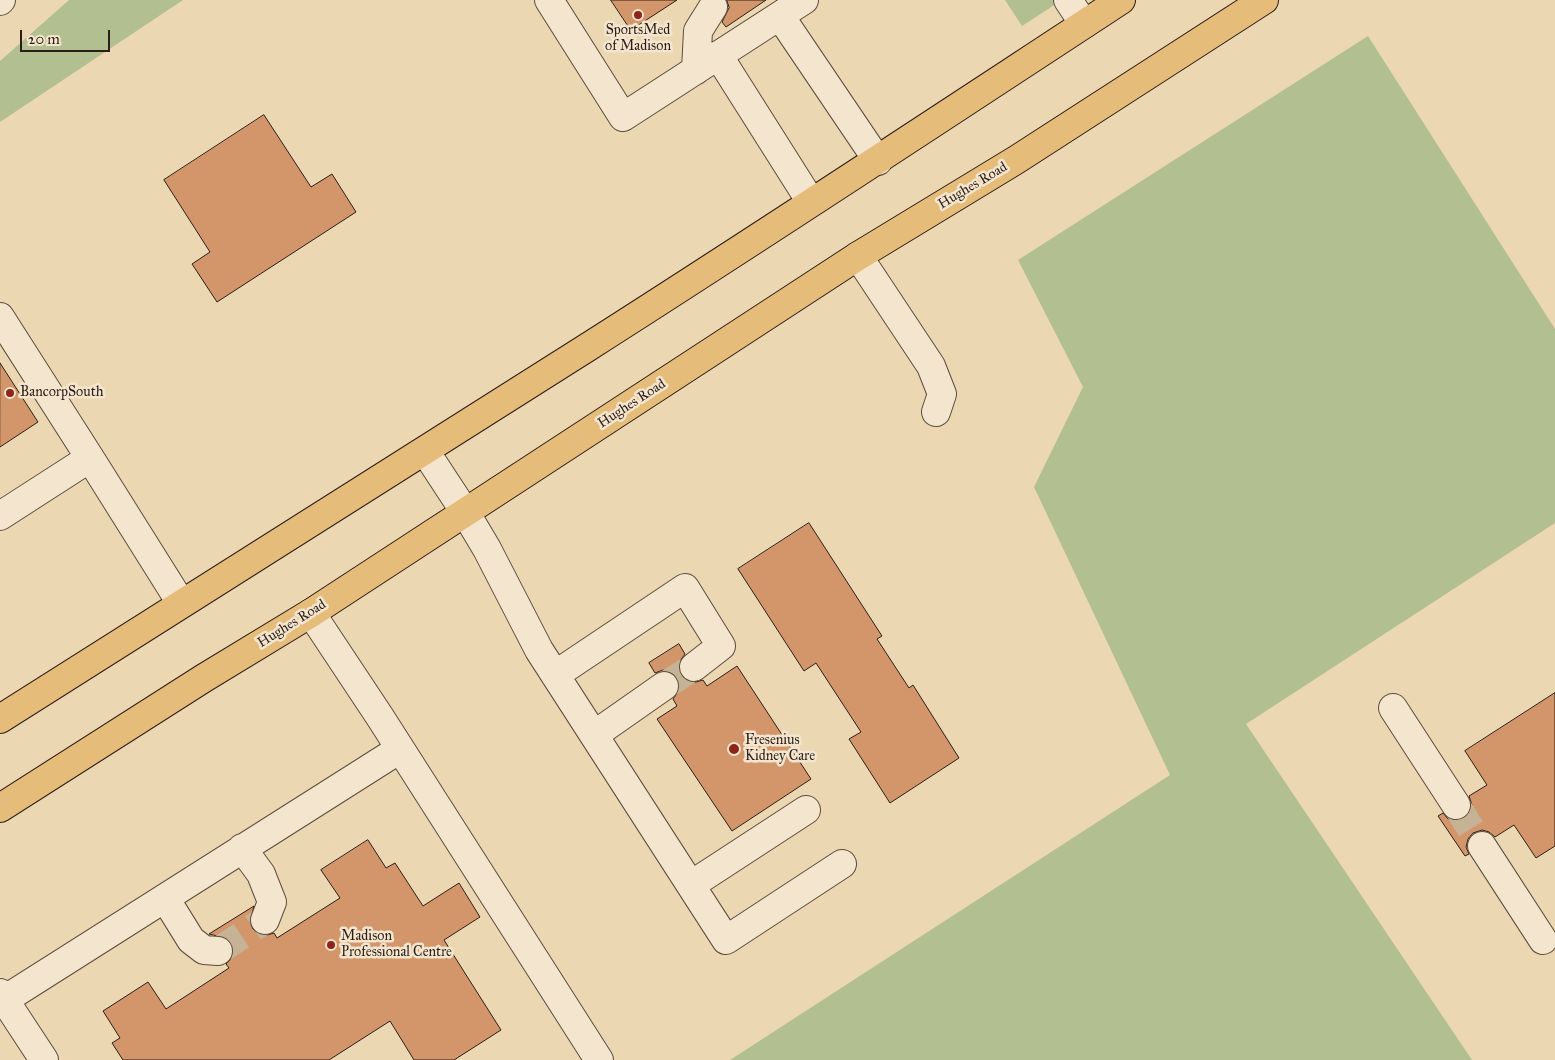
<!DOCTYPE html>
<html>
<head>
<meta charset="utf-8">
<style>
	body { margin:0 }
	#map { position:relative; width:1555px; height:1060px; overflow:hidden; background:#ecd7b3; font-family:"IM FELL Great Primer",serif }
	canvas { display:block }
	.scale { position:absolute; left:20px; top:30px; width:90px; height:22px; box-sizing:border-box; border:2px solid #2c1e16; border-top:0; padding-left:6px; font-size:15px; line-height:18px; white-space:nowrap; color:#2c1e16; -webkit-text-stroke:4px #f3e5ce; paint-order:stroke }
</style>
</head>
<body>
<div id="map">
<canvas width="1555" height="1060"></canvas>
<div class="scale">20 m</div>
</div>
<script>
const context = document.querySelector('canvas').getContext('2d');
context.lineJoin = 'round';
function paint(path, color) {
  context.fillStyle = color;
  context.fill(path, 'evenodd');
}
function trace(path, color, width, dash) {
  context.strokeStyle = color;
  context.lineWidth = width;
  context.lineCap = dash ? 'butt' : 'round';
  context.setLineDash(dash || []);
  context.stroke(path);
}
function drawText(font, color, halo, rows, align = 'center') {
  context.font = font + ' "IM FELL Great Primer",serif';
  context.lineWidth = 5;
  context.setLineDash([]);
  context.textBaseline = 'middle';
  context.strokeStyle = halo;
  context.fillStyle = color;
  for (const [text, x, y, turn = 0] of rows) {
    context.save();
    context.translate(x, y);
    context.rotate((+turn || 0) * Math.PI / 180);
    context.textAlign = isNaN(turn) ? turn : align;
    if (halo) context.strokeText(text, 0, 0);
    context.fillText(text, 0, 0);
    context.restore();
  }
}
const green = new Path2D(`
	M69 0H183L0 122V61Z
	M1005 0H1062L1022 26Z
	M1368 36 1555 329V523L1246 724 1472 1060H730L1170 775 1034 487 1083 387 1018 260Z`);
const building = new Path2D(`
	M611 0H677L631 30Z
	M727 0H766L726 27 722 22 729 8Z
	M264 115 311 187 332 174 356 212 217 302 192 264 210 252 164 180Z
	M0 363 38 422 0 447Z
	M809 523 882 636 877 639 909 688 913 685 959 758 890 803 849 739 861 732 816 663 804 671 738 569Z
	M679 644 685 654 680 661 679 670 682 677 689 682H696L703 680 707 686 737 666 811 779 732 831 657 719 677 706 673 699 678 692 679 684 676 677 671 672 663 670 655 673 649 663Z
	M1555 693V846L1536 858 1514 825 1495 837 1489 832 1482 830 1473 833 1468 839 1466 847 1469 854 1465 856 1438 816 1443 813 1448 819 1456 821 1465 818 1470 812 1472 805 1469 796 1487 785 1465 751Z
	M368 840 386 868 395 863 423 906 459 883 480 917 444 940 501 1030 454 1060H414L390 1021 329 1060H123L112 1043 120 1038 103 1011 148 982 166 1009 229 968 226 964 231 959 233 953 232 944 226 938 209 934 254 906 250 922 253 929 260 935H267L274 933 277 938 340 898 321 870Z`);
const minorTunnel = new Path2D(`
	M664 686 694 667
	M1456 805 1482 846
	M218 951 265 920`);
const minor = new Path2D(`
	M549 0 623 117 804 0
	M1068 0 1084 24
	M0 1 1 0
	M780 16 878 161
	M718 55 811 202
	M696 70 698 31 713 7
	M858 256 931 366 942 394 936 412
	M0 317 90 458 181 603
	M425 451 465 512 487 549 539 650 726 940 842 864
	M0 516 90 458
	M311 613 380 717 599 1060
	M555 675 685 588 721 646 694 667
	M1393 708 1456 805
	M594 735 664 686
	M1482 846 1543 940
	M242 848 261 874 272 902 265 920
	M691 885 806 810
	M165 898 191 940 204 950 218 951
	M0 993 44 1060
	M4 1000 400 749`);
const major = new Path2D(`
	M0 719C195 594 393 472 588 347 767 233 944 116 1121 0
	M0 808 204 678 311 613 858 256 1016 160 1264 0`);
const markers = [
	[638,15,5,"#8f2418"],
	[10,393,5,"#8f2418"],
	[734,749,6,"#8f2418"],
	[331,945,5,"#8f2418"]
];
const poiNames = [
	["SportsMed",638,31,"center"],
	["of Madison",638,47,"center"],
	["BancorpSouth",20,393],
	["Fresenius",745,741],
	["Kidney Care",745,757],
	["Madison",341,937],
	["Professional Centre",341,953]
];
const streetNames = [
	["Hughes Road",973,186,-31],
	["Hughes Road",632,404,-33],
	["Hughes Road",292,624,-32]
];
paint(green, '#b2bf91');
paint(building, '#d3966b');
trace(building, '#2c1e16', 1);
trace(minorTunnel, '#c6b294', 28, [28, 14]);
trace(minor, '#5c4c3d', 30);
trace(major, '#2c1e16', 30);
trace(minor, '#f3e5ce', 28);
trace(major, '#e6bc7a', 28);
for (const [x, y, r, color] of markers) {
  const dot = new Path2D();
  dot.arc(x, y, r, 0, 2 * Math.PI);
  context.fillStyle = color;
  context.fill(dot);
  trace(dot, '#f3e5ce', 2);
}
drawText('14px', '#2c1e16', '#f3e5ce', poiNames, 'left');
drawText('14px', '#2c1e16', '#f3e5ce', streetNames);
</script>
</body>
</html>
